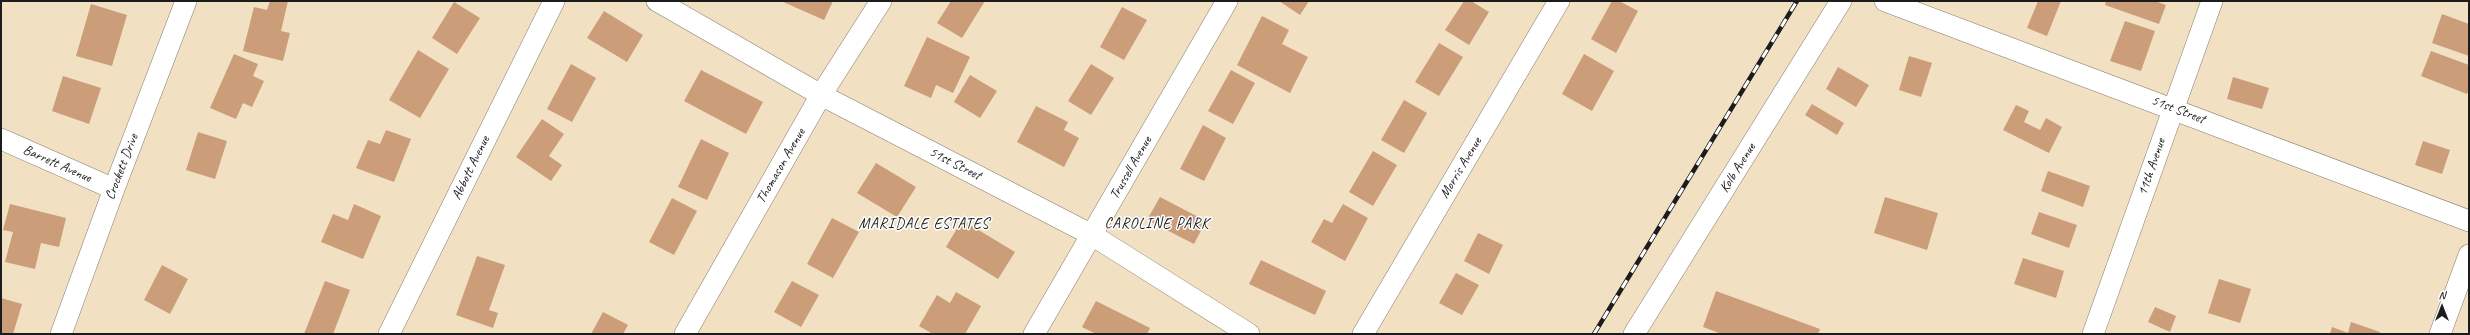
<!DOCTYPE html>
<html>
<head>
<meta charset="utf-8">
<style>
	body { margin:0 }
	#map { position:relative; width:2470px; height:335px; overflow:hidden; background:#f2e0c3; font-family:Caveat,sans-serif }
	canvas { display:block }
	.frame { position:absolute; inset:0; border:2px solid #1c1c1c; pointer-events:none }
	.north { position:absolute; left:2422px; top:287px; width:40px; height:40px; -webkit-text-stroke:3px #fff; paint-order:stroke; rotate:0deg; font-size:11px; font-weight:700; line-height:16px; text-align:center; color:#1c1c1c }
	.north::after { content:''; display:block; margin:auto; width:14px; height:18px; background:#1c1c1c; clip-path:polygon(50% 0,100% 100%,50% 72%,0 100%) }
</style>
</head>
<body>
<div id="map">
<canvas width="2470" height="335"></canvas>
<div class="frame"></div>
<div class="north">N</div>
</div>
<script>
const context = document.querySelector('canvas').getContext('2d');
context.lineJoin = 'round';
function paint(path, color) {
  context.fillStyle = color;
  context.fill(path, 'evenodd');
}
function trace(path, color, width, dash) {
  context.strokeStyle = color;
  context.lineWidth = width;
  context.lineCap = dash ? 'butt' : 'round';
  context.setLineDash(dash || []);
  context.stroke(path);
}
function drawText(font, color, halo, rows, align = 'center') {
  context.font = font + ' Caveat,sans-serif';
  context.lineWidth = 3;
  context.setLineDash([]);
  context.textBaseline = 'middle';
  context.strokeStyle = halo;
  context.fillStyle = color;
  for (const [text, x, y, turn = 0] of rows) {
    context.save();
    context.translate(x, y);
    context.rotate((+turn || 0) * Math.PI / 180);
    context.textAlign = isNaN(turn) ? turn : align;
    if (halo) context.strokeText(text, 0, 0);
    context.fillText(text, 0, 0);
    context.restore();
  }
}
const building = new Path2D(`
	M270 1H288L281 31 290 33 283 61 243 51 254 7 267 10Z
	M781 1H833L824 20Z
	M951 1H985L962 38 937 23Z
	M1279 1H1309L1300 15Z
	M1464 1H1471L1489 12 1469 45 1445 30Z
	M1612 1H1619L1638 11 1616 53 1591 39Z
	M2038 1H2061L2047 36 2027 28Z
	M2106 1H2155L2166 5 2159 24 2105 5Z
	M454 2 480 18 457 54 432 38Z
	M91 4 127 15 112 66 76 56Z
	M1122 7 1147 20 1124 60 1100 47Z
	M604 11 643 35 627 62 587 38Z
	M2442 14 2469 24V56L2432 43Z
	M1262 16 1289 30 1282 44 1308 57 1290 93 1237 65Z
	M2125 21 2155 31 2141 71 2110 61Z
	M927 37 970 57 953 93 936 85 931 98 904 86Z
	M1439 43 1463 57 1439 96 1415 82Z
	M418 50 449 69 420 118 389 100Z
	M2431 51 2469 65V89L2467 94 2421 76Z
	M234 54 258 64 253 76 264 81 252 107 243 103 236 119 210 108Z
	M1584 54 1614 71 1592 111 1562 94Z
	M1909 56 1932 63 1921 97 1899 90Z
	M571 64 596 78 572 122 547 109Z
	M1091 64 1114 78 1091 115 1068 101Z
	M1838 67 1869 85 1856 107 1826 89Z
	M701 70 763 102 746 134 684 101Z
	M1231 70 1255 83 1233 124 1208 111Z
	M970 75 997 91 980 118 954 102Z
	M63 76 101 88 89 124 52 111Z
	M2233 77 2269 88 2262 109 2227 99Z
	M1404 100 1427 113 1404 153 1381 140Z
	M1812 104 1844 123 1837 135 1805 115Z
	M2016 105 2029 111 2024 122 2040 130 2046 118 2062 127 2049 153 2003 130Z
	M1036 106 1068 122 1064 130 1079 138 1064 167 1017 142Z
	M542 119 564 134 549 156 562 165 551 181 516 157Z
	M1203 125 1226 138 1204 181 1180 169Z
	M386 130 411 139 394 182 356 168 368 140 380 144Z
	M198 132 227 141 215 179 186 170Z
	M701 139 729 153 707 200 678 187Z
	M2423 141 2450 150 2442 174 2415 165Z
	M1373 151 1397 165 1373 206 1349 192Z
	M876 163 916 187 897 217 857 193Z
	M2048 171 2090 186 2083 207 2041 191Z
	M1160 197 1206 221 1194 244 1147 220Z
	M1885 197 1938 213 1927 250 1874 233Z
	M672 198 697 211 674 255 649 242Z
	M10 204 66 218 59 247 41 243 35 269 5 262 13 232 3 230Z
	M354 204 381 216 363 259 321 242 333 214 348 220Z
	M1343 204 1368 218 1345 261 1311 242 1324 219 1332 223Z
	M2039 212 2077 225 2069 248 2031 234Z
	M832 218 859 232 833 278 807 264Z
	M962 220 1015 252 998 279 946 247Z
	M1478 233 1503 245 1489 274 1464 261Z
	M477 256 505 265 489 310 498 313 493 328 456 315Z
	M2023 258 2064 271 2056 298 2014 284Z
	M1261 260 1326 291 1315 315 1249 284Z
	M162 265 188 279 170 314 144 300Z
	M1456 273 1479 285 1462 315 1439 303Z
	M2219 279 2251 289 2240 323 2208 313Z
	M325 281 350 290 333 334H304Z
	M792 281 819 295 801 327 774 312Z
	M1716 291 1820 329 1818 334H1722L1703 327Z
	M956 292 981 306 965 334H933L919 326 937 295 950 303Z
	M1 298 22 304 13 334H1Z
	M1096 301 1150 328 1147 334H1096L1082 327Z
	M2155 307 2176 316 2170 332 2148 322Z
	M603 312 628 325 623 334H591Z
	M2351 322 2380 332 2379 334H2330L2332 327 2348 333Z`);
const minor = new Path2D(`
	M657 1 821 95 1092 235 1249 334
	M1885 1 2469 221
	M1 139 114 189
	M61 334 114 189 186 1
	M389 334 554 1
	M685 334 821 95 881 1
	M1034 334 1227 1
	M1363 334 1559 1
	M1634 334 1841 1
	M2093 334 2212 1
	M2440 334 2469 255`);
const rail = new Path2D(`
	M1594 334 1797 1`);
const streetNames = [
	["51st Street",2178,110,21],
	["Barrett Avenue",57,164,24],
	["51st Street",955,164,27],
	["Thomason Avenue",781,166,-60],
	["Crockett Drive",122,167,-69],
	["11th Avenue",2152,167,-71],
	["Abbott Avenue",471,168,-64],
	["Trussell Avenue",1131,168,-60],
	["Morris Avenue",1461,168,-59],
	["Kolb Avenue",1738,168,-58]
];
const neighbourhoodNames = [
	["MARIDALE ESTATES",924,224],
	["CAROLINE PARK",1157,224]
];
paint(building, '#cb9d79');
trace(minor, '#877e70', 22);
trace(minor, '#fff', 21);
trace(rail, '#1c1c1c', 4.5);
trace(rail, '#fff', 3, [9]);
drawText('14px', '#1c1c1c', '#fff', streetNames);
context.letterSpacing = '1px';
drawText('15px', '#1c1c1c', '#fff', neighbourhoodNames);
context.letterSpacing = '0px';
</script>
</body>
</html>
